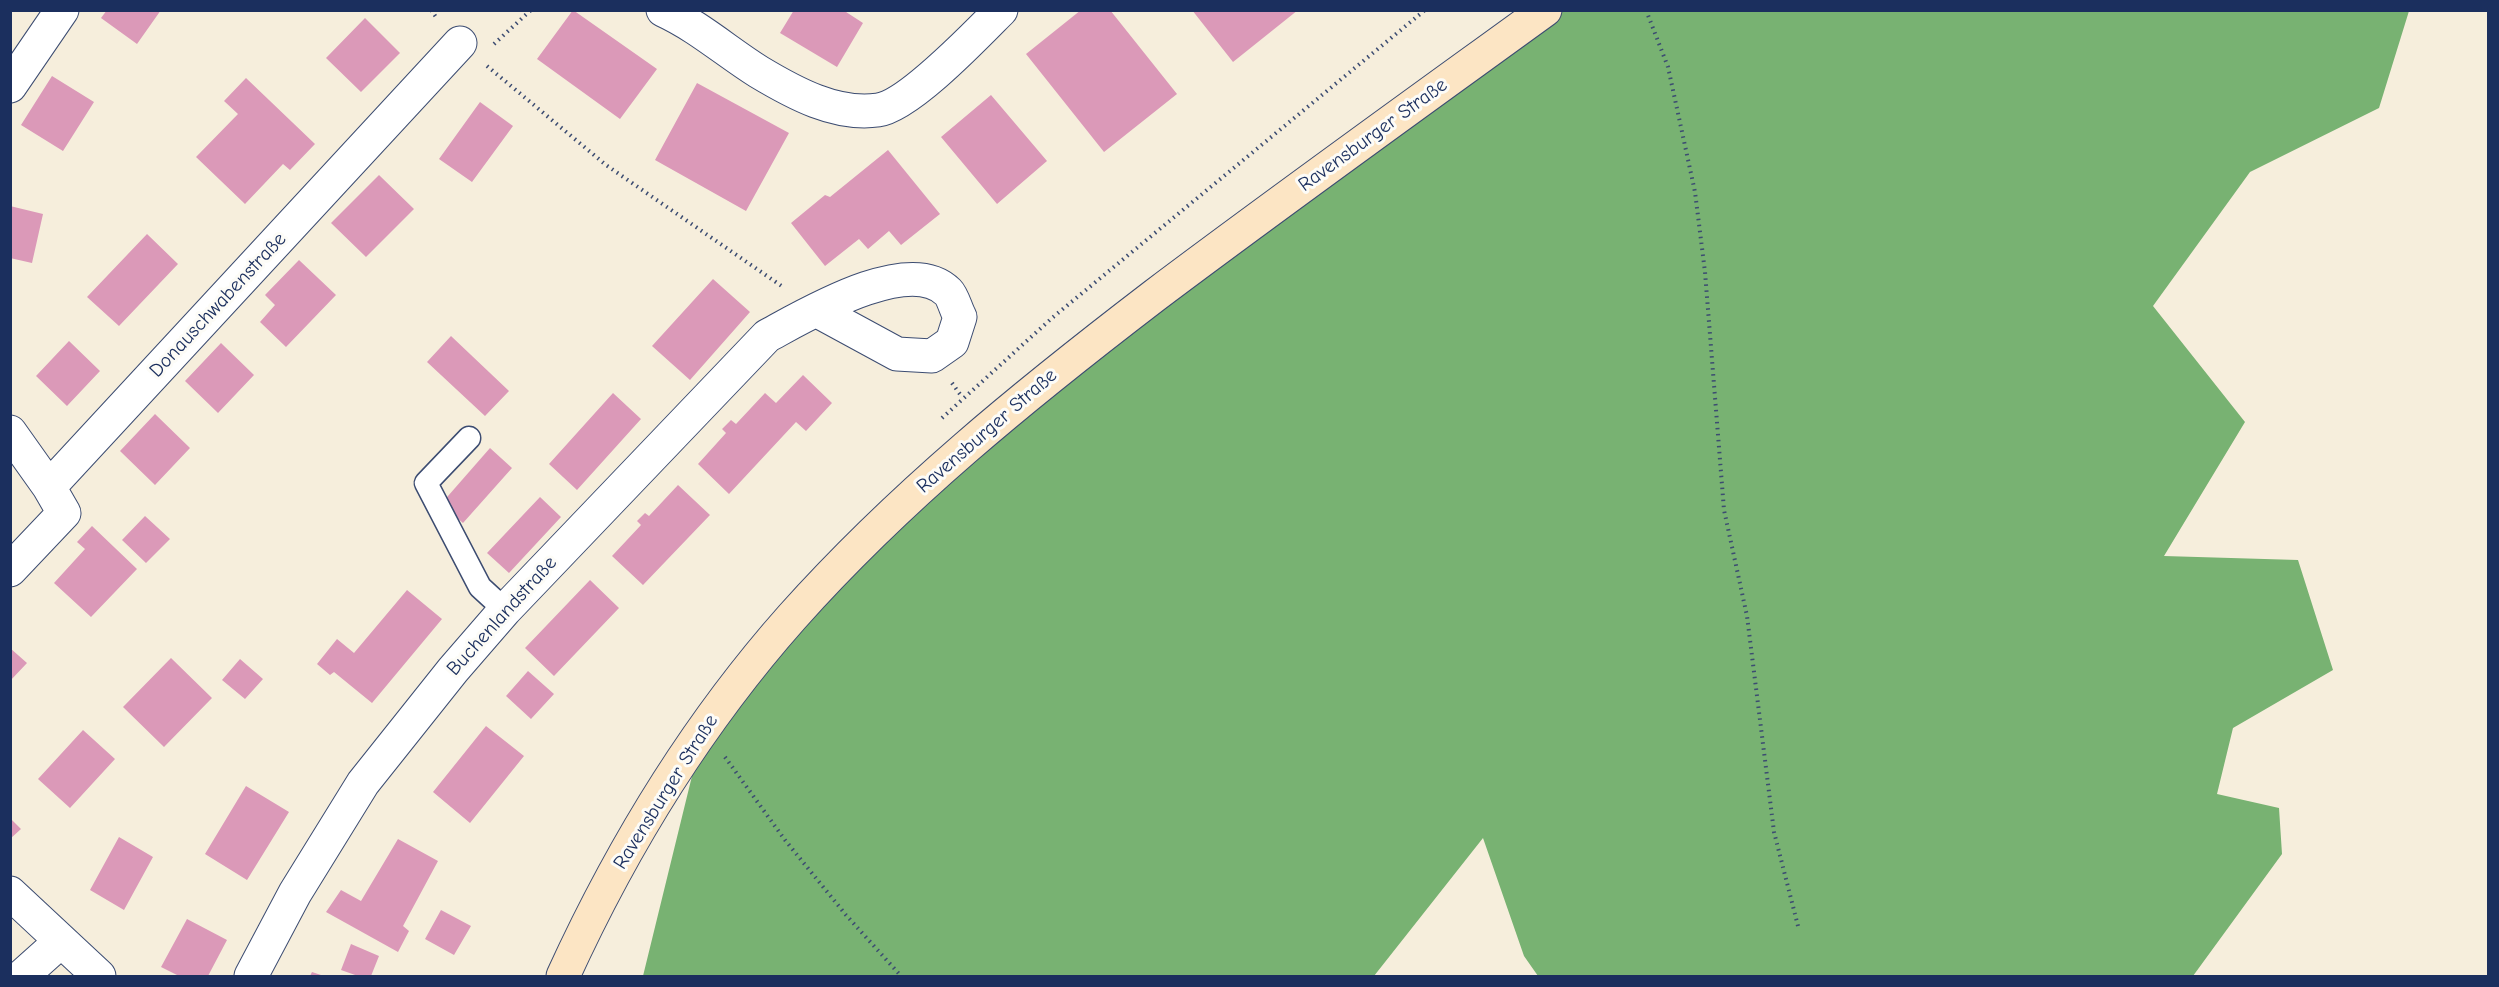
<!DOCTYPE html>
<html>
<head>
<meta charset="utf-8">
<style>
	body { margin:0 }
	#map { position:relative; width:2499px; height:987px; overflow:hidden; background:#f6eedc; font-family:"Comic Neue",sans-serif }
	canvas { display:block }
	.frame { position:absolute; inset:0; border:12px solid #1b2f5e; pointer-events:none }
</style>
</head>
<body>
<div id="map">
<canvas width="2499" height="987"></canvas>
<div class="frame"></div>
</div>
<script>
const context = document.querySelector('canvas').getContext('2d');
context.lineJoin = 'round';
function paint(path, color) {
  context.fillStyle = color;
  context.fill(path, 'evenodd');
}
function trace(path, color, width, dash) {
  context.strokeStyle = color;
  context.lineWidth = width;
  context.lineCap = dash ? 'butt' : 'round';
  context.setLineDash(dash || []);
  context.stroke(path);
}
function drawText(font, color, halo, rows, align = 'center') {
  context.font = font + ' "Comic Neue",sans-serif';
  context.lineWidth = 6;
  context.setLineDash([]);
  context.textBaseline = 'middle';
  context.strokeStyle = halo;
  context.fillStyle = color;
  for (const [text, x, y, turn = 0] of rows) {
    context.save();
    context.translate(x, y);
    context.rotate((+turn || 0) * Math.PI / 180);
    context.textAlign = isNaN(turn) ? turn : align;
    if (halo) context.strokeText(text, 0, 0);
    context.fillText(text, 0, 0);
    context.restore();
  }
}
const forest = new Path2D(`
	M1545 11H2409L2379 108 2250 172 2153 306 2245 422 2164 556 2298 560 2333 670 2233 728 2217 794 2279 808 2282 854 2193 976H1538L1524 956 1483 838 1374 976H643L704 727 856 548Z`);
const building = new Path2D(`
	M107 10H161L137 44 101 18Z
	M573 10 657 69 620 119 537 59Z
	M794 10H843L863 23 837 67 780 33Z
	M1081 10H1110L1177 94 1104 152 1026 54Z
	M1192 10H1298L1233 62Z
	M365 18 400 53 361 92 326 58Z
	M52 76 94 102 63 151 21 125Z
	M246 78 315 144 290 170 283 164 245 204 196 157 238 114 224 101Z
	M697 83 789 133 746 211 655 160Z
	M991 95 1047 161 997 204 941 137Z
	M480 102 513 126 472 182 439 159Z
	M888 150 940 214 901 245 889 231 868 249 859 239 825 266 791 223 825 195 830 197Z
	M379 175 414 209 366 257 331 223Z
	M10 206 43 214 32 263 10 258Z
	M147 234 178 264 119 326 87 297Z
	M299 260 336 295 286 347 260 322 275 305 265 295Z
	M713 279 750 312 690 380 652 346Z
	M451 336 509 391 485 416 427 362Z
	M69 341 100 371 67 406 36 376Z
	M221 343 254 375 218 413 185 381Z
	M803 375 832 403 806 431 796 422 729 494 698 464 726 433 722 429 731 420 736 424 765 393 776 403Z
	M613 393 641 419 577 490 549 464Z
	M155 414 190 448 155 485 120 451Z
	M490 448 512 468 463 523 441 504Z
	M678 485 710 515 643 585 612 556 641 525 637 521 645 513 649 516Z
	M540 497 561 517 509 573 487 553Z
	M145 516 170 539 146 563 122 540Z
	M92 526 137 569 91 617 54 583 85 549 77 542Z
	M590 580 619 608 554 676 525 648Z
	M407 590 442 619 372 703 334 672 330 675 317 664 337 639 354 653Z
	M10 648 27 663 10 681Z
	M171 658 212 698 164 747 123 707Z
	M240 659 263 679 245 699 222 680Z
	M528 671 554 694 531 719 506 696Z
	M486 726 524 756 470 823 433 792Z
	M83 730 115 759 70 808 38 779Z
	M246 786 289 812 247 880 205 854Z
	M10 818 21 829 10 839Z
	M119 837 153 857 124 910 90 890Z
	M398 839 438 861 403 926 409 931 398 952 326 912 341 890 361 901Z
	M441 910 471 926 454 955 425 939Z
	M187 919 227 940 208 976H179L161 967Z
	M351 944 379 956 371 976H358L341 970Z
	M312 972 324 976H310Z`);
const path = new Path2D(`
	M431 10 436 17
	M1646 10 1668 67 1695 192 1705 272 1724 510 1747 616 1774 832 1798 926
	M494 44 531 10
	M487 66 606 165 783 287
	M952 383 962 397
	M942 418 1052 318 1425 10
	M725 757 785 840 846 915 901 976`);
const lane = new Path2D(`
	M469 438 426 483 480 587 505 610`);
const street = new Path2D(`
	M663 10C698 26 727 52 759 72 794 93 836 116 878 110 909 106 977 34 1001 10
	M10 86 62 10
	M10 432 49 487
	M10 570 64 513 49 487 460 43
	M10 893 99 976
	M22 976 60 942
	M251 976 295 893 363 783 453 670 505 610 767 336C806 315 909 253 948 292 953 297 956 310 960 317L952 342 932 356 897 354 816 310`);
const secondary = new Path2D(`
	M563 976C622 847 697 724 792 617 900 496 1026 394 1154 296 1283 199 1414 105 1545 10`);
const streetNames = [
	["Ravensburger Straße",1373,135,-36],
	["Donauschwabenstraße",218,305,-47],
	["Ravensburger Straße",987,431,-41],
	["Buchenlandstraße",502,616,-48],
	["Ravensburger Straße",666,792,-58]
];
paint(forest, '#78b272');
paint(building, '#db99b8');
trace(lane, '#3c4c71', 25);
trace(street, '#3c4c71', 35);
trace(secondary, '#3c4c71', 35);
trace(path, '#3c4c71', 4, [1.5, 4.5]);
trace(lane, '#fff', 22);
trace(street, '#fff', 33);
trace(secondary, '#fce5c4', 33);
drawText('20px', '#1b2f5e', '#fdfcf7', streetNames);
</script>
</body>
</html>
